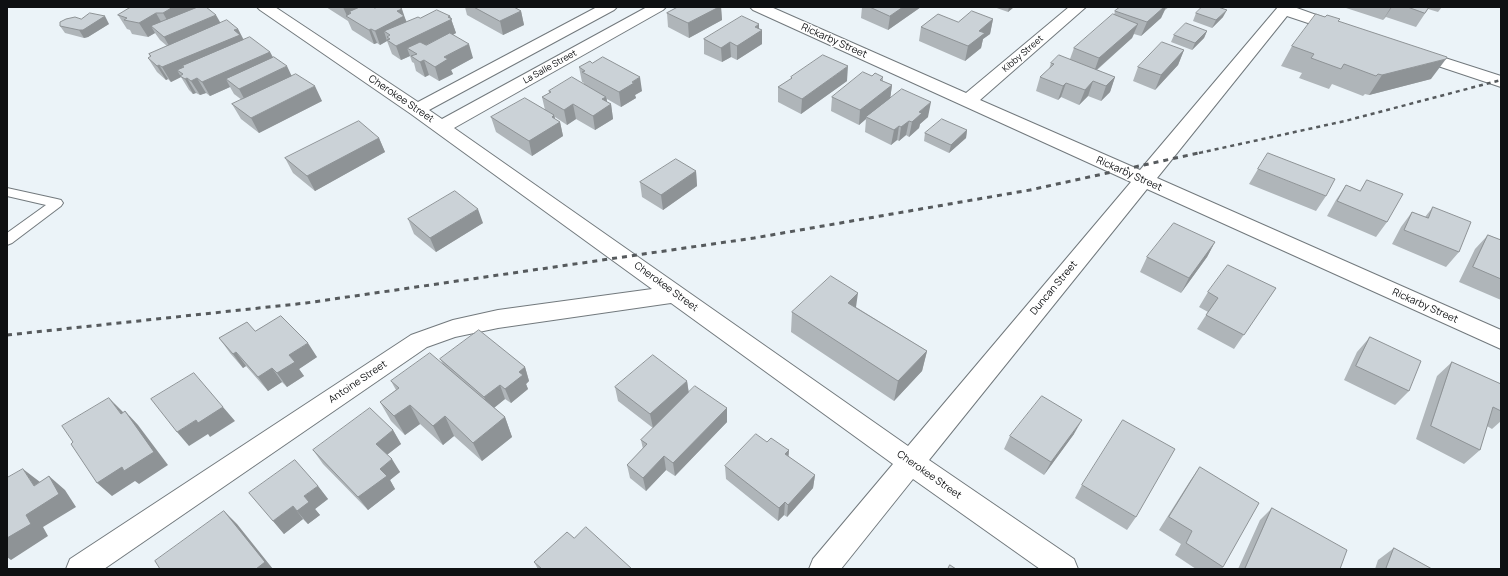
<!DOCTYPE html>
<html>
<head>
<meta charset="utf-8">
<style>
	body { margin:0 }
	#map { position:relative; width:1508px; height:576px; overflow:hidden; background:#ebf3f8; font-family:Manrope,sans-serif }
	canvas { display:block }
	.frame { position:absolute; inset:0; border:8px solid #0e1012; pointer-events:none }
</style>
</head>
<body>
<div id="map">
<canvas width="1508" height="576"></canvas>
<div class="frame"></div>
</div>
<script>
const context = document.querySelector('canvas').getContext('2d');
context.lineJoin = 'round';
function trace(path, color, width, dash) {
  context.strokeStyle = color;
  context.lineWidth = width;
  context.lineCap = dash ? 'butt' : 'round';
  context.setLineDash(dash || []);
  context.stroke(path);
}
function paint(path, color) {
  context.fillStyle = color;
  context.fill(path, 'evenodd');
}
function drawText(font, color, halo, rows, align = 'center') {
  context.font = font + ' Manrope,sans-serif';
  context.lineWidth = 3;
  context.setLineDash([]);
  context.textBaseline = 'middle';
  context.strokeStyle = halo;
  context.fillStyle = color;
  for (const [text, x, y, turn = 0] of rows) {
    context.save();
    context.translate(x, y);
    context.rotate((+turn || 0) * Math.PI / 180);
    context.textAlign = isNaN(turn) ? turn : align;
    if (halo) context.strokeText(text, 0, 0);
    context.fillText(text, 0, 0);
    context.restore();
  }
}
const service = new Path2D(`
	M7 188 57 199 61 200 63 203 61 206 12 243 7 245V233L46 205 7 196Z`);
const minor = new Path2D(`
	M257 7H275L418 102 597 7H617L614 10 429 110 442 119 647 7H666L663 10 454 128 908 446 1131 182 753 10 750 7H771L966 93 1069 7H1086L980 100 1140 170 1278 7H1294L1347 26 1349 29 1347 32 1341 34 1287 16 1157 178 1501 330V349L1147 189 929 460 1074 559 1078 569H1040L913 479 841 569H809L813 559 893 464 671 303 498 328 455 337 427 347 104 569H66L70 559 411 335 453 320 498 310 652 289 411 114 260 10Z
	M1414 48 1501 76V87L1408 56 1406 53 1408 50Z`);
const railFar1 = new Path2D(`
	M1199 153 1345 121 1501 80`);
const rail = new Path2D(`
	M7 335 306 303 754 238 1030 190 1203 152`);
const wall = new Path2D(`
	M131 7H196L220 23 238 29 244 40 270 52 273 57 292 76 322 101 259 133 241 119 232 104 242 100 234 94 230 87 210 96 206 93 200 95 196 93 193 94 189 90 181 77 171 82 168 79 166 80 157 72 148 58 150 57 149 54 167 46 160 40 155 33 148 37 132 34 130 30 127 29 118 15Z
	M326 7H399L407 22 420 18 450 16 456 33 453 35 473 58 451 70 453 74 439 81 429 75 425 77 416 71 414 63 412 62 410 56 401 60 392 54 387 41 380 45 377 43 374 44 352 30 348 21Z
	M465 7H514L521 11 524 25 503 35 467 15Z
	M678 7H721L722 20 689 38 668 27 667 13Z
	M862 7H921L888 30 861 18Z
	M994 7H1014L1008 12Z
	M1120 7H1169L1165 10 1161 18 1141 36 1134 34 1132 38 1097 70 1115 77 1110 92 1101 101 1088 96 1079 105 1061 97 1058 100 1036 91 1040 77 1049 69 1051 63 1070 59 1074 48 1114 15 1115 11Z
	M1343 7H1442L1438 12 1428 9 1416 27 1386 17 1383 20Z
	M1196 13 1223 17 1212 28 1193 21Z
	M1325 17 1340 19 1338 21 1431 79 1369 95 1365 94 1363 96 1332 84 1329 89 1299 78 1302 73 1281 66 1292 46Z
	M993 19 990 34 983 39 981 48 965 61 919 41 921 27 958 22Z
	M109 24 88 37 84 38 65 33 60 26Z
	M759 28 762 44 737 60 731 57 722 62 704 54V39Z
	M1207 31 1204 38 1192 50 1171 42 1174 35Z
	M1184 50 1178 65 1155 90 1133 81 1138 67Z
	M579 67 642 91 635 95 636 98 621 107 607 99V102L611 104 613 119 595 130 576 119 567 125 555 117V119L560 122 563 136 532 156 496 132 491 117 545 110 542 97 549 93V91L584 84V83L582 82Z
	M872 76 883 77V81L892 85 890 99 928 117 920 124 919 128 909 137 906 135 899 141 897 140 891 145 865 132 866 119 859 125 831 111 832 97Z
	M791 77 847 81 801 114 778 102V87L791 79Z
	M967 130 966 138 949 153 924 141 925 133Z
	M379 138 385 152 315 191 293 173 285 158Z
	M1258 169 1326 196 1316 211 1249 184Z
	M696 171 697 186 663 210 642 197 640 182Z
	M1367 180 1387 222 1376 237 1327 216 1336 200 1346 185 1360 191Z
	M1433 207 1459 252 1446 267 1392 244 1401 227 1412 212 1425 217Z
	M408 219 483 223 436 252 414 234Z
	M1488 235 1501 240V300L1459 282 1475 249Z
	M1215 242 1207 257 1181 293 1140 272 1147 257Z
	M1276 288 1234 349 1197 329 1208 312 1199 307 1208 292Z
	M856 307 927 351 922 371 894 401 791 332 792 312Z
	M255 331 317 357 299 369 304 376 287 387 282 382 268 391 246 366 243 368 230 353 219 338Z
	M1370 337 1409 391 1395 405 1344 380 1357 352Z
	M440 359 525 367 529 381 526 384 528 389 511 403 505 399 494 408 505 417 512 437 482 461 454 436 443 445 420 424 405 435 391 421 380 402 396 390 391 381 443 364Z
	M1452 362 1501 384V421L1492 429 1487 426 1480 450 1464 464 1416 439 1437 376Z
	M687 381 689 393 727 422 675 476 666 470 646 491 630 478 627 465 643 449 641 440 659 422 653 428 618 401 615 387Z
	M393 430 401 444 387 455 400 472 390 480 395 489 368 510 323 464 313 450Z
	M1074 434 1044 475 1004 449 1010 436Z
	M767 442 789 450 788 456 815 475 813 488 787 517 784 515 778 521 726 479 725 466Z
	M1200 467 1223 567 1222 569H1196L1175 555 1181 544 1159 530 1190 481Z
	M1082 485 1136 517 1127 530 1075 498Z
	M318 486 328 499 315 509 320 515 308 524 303 519 284 534 273 521Z
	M1272 508 1340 569H1238L1260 520Z
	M574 538 632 569H538L534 562Z
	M1394 548 1432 569H1375L1378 560Z`);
const shadedWall = new Path2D(`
	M173 7H196L197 10 171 27 163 13Z
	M343 7H380L351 13 349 12 352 19 347 16Z
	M719 7H721L722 20 689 38 688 23Z
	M903 7H921L888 30 890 16Z
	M1009 7H1014L1008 12Z
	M1164 7H1166L1161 18 1141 36 1147 22Z
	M1391 7H1392L1383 20Z
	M402 9 409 30 390 35 384 31 387 41 380 45 375 31 397 11Z
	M1227 10 1223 17 1212 28 1216 20Z
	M521 11 524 25 503 35 500 21Z
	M156 13 164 27 151 26 155 33 148 37 139 23Z
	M216 15 224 29 172 51 164 37Z
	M105 16 109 24 88 37 84 38 79 30Z
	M450 16 456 33 416 53 407 48 410 56 401 60 396 46Z
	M993 19 990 34 983 39 981 48 965 61 968 46 979 31Z
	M759 24V32L762 30V44L737 60V46L755 27Z
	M1138 24 1132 38 1094 72 1099 58Z
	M238 29 245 43 184 67 182 66 187 75 183 74 177 70 181 77 180 76 181 77 171 82 162 67Z
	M371 29 377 43 374 44 369 30Z
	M1207 31 1204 38 1192 50 1195 43Z
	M730 42 731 57 722 62 721 48Z
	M469 44 473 58 451 70 453 74 439 81 435 67 444 57Z
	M1184 50 1178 65 1155 90 1161 75Z
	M270 52 277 66 226 79 230 87 210 96 202 82Z
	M1446 59 1431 79 1369 95 1382 75Z
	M424 60 429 75 425 77 420 62Z
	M159 65 168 79 166 80 157 66Z
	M287 66 294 81 247 104 239 89Z
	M848 66 847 81 801 114 802 99Z
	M640 77 642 91 635 95 636 98 621 107 619 92 632 82Z
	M1115 77 1110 92 1101 101 1106 86Z
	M187 78 196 93 193 94 185 79Z
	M197 78 206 93 200 95 191 81Z
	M1093 81 1088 96 1079 105 1085 90Z
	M1066 83 1061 97 1058 100 1063 86Z
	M892 85 890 100 866 117V119L859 125 860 110Z
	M315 86 322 101 259 133 251 118Z
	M606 97 608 106 611 104 613 119 595 130 593 116 602 99Z
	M931 102 928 117 920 124 919 128 909 137 912 122 919 112Z
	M573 104 576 119 567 125 564 110Z
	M554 115 556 124 560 122 563 136 532 156 529 141 552 117Z
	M909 121 906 135 899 141 901 127Z
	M899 126 897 140 891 145 894 130Z
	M967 130 966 138 949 153 951 145Z
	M379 138 385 152 315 191 307 176Z
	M696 171 697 186 663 210 661 195Z
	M478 209 483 223 436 252 430 238Z
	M1215 242 1207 257 1181 293 1189 278Z
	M858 293 855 314 848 303Z
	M308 343 317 357 299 369 304 376 287 387 277 373 289 355Z
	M927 351 922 371 894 401 898 381Z
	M236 352 246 366 243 368 233 354Z
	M525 367 529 381 526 384 528 389 511 403 505 389 519 372Z
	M272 368 282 382 268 391 258 377Z
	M687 381 689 395 653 428 650 414Z
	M500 385 505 399 490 411 484 397Z
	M109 398 123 412 134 428 121 414Z
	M410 405 420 424 405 435 394 416Z
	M223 407 235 421 210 437 208 434 189 446 177 432 196 420Z
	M727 408V422L675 476 673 463Z
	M125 411 138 425 168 465 139 484 135 481 112 496 97 483Z
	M445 416 454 436 443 445 433 426Z
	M505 417 512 437 482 461 473 443Z
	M1082 420 1074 434 1044 475 1051 462Z
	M393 430 401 444 384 457 376 444Z
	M789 450 788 464 785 454Z
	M664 456 666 470 646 491 643 478Z
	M392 459 400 472 390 480 395 489 368 510 358 497 380 469Z
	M23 469 40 482 34 486Z
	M815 475 813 488 787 517 788 505Z
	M49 476 65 490 76 507 43 527 48 536 11 560 7 557V538L26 515Z
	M318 486 328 499 315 509 320 515 308 524 297 511 304 496Z
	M785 502 784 515 778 521 779 508Z
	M293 506 303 519 284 534 273 521Z
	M224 511 237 524 273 569H256Z`);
const building = new Path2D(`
	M131 7H173L163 13H156L139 23 124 20 127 18 118 15Z
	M198 7H206L216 15 164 37 151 26Z
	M360 7H372L375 8 377 7H399L402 9 397 11 404 16 375 31 371 29 369 30 346 16 351 13 349 12Z
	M474 7H514L521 11 500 21Z
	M678 7H719L688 23 667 13Z
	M870 7H903L890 16Z
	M1120 7H1164L1147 22 1115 11Z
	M1202 7H1218L1227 10 1216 20 1196 13Z
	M1408 7H1429L1425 13Z
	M437 10 450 16 448 17 452 19 396 46 387 40 390 39 387 37 390 35 384 31 418 17 420 18Z
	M972 11 993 19 979 31 985 33 968 46 921 27 938 14 958 22Z
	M90 13 105 16 83 30H79L60 26V22L66 19 75 17 81 19Z
	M1113 14 1138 24 1099 58 1074 48Z
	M1316 14 1325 17 1327 15 1340 19 1338 21 1447 57 1446 59 1382 75 1378 74 1376 76 1344 64 1341 69 1311 58 1314 54 1292 46Z
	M742 16 759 24 755 27 762 30 737 46 730 42 721 48 704 39Z
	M227 20 238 29 234 30 240 35 162 67 159 65 157 66 148 58 151 56 149 54Z
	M1186 23 1207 31 1195 43 1174 35Z
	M450 33 469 44 444 57 448 59 435 67 424 60 420 62 411 56 417 54 407 48 420 42 426 45Z
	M250 37 270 52 202 82 197 78 191 81 187 78 185 79 180 76 183 74 177 70 184 67 182 66Z
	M1162 42 1184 50 1161 75 1138 67Z
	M823 55 848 66 802 99 778 87 792 78 791 77Z
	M1059 55 1115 77 1106 86 1093 81 1085 90 1066 83 1063 86 1040 77 1054 64 1051 63Z
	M274 57 287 66 239 89 226 79Z
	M603 57 640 77 632 82 634 83 619 92 582 72 585 71 579 67 590 61 592 63Z
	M863 72 872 76 875 73 883 77 880 80 892 85 860 110 832 97Z
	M296 74 315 86 251 118 232 104Z
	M572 77 606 97 602 99 611 104 593 116 573 104 564 110 542 97 551 92 549 91Z
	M902 89 931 102 919 112 922 113 912 122 909 121 901 127 899 126 894 130 866 117Z
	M525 98 554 115 552 117 560 122 529 141 491 117Z
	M942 119 967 130 951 145 925 133Z
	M359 121 379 138 307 176 285 158Z
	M1268 153 1335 179 1326 196 1258 169Z
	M676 159 696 171 661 195 640 182Z
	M1367 180 1403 194 1387 222 1337 201 1346 185 1360 191Z
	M455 191 478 209 430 238 408 219Z
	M1433 207 1471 222 1459 252 1404 230 1412 212 1428 218Z
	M1174 223 1215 242 1189 278 1147 257Z
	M1488 235 1501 240V279L1473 267Z
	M1228 265 1276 288 1244 335 1206 315 1218 298 1208 292Z
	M831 276 858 293 848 303 927 351 898 381 792 312Z
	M281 316 308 343 289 355 295 362 277 373 272 368 258 377 236 352 233 354 219 338 247 322 255 331Z
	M479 330 525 367 519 372 523 375 505 389 500 385 484 397 440 359Z
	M1370 337 1421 361 1409 391 1356 366Z
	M430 353 505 417 473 443 445 416 433 426 410 405 394 416 380 402 399 388 391 381Z
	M653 355 687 381 650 414 615 387Z
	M1452 362 1501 384V411L1493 407 1480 450 1431 426Z
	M194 373 223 407 198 423 196 420 177 432 151 399Z
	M695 386 727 408 673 463 664 456 643 478 627 465 647 444 641 440Z
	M1042 396 1082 420 1051 462 1010 436Z
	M109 398 121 414 125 411 154 452 124 471 122 467 97 483 71 444 73 442 62 426Z
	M370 408 393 430 376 444 392 459 380 469 387 476 358 497 313 450Z
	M1123 420 1175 449 1136 517 1082 485Z
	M756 434 767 442 771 438 787 449 789 450 785 454 815 475 788 505 785 502 779 508 725 466Z
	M295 460 318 486 304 496 309 502 297 511 293 506 273 521 249 493Z
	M1200 467 1259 503 1223 567 1186 543 1192 531 1169 517Z
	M23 469 34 486 49 476 59 494 26 515 31 524 7 538V478Z
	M1272 508 1347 550 1340 569H1245Z
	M224 511 265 562 256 569H160L155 561Z
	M586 527 632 569H542L534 562 567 532 574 538Z
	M1394 548 1432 569H1386Z
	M950 565 956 569H948Z`);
const farStreetnames = [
	["Kibby Street",1023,54,-41],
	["La Salle Street",550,67,-29]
];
const streetNames = [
	["Rickarby Street",834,41,24],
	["Cherokee Street",401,99,34],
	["Rickarby Street",1129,174,24],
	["Cherokee Street",666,287,36],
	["Duncan Street",1054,288,-50],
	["Rickarby Street",1425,306,24],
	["Antoine Street",358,382,-34],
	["Cherokee Street",929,475,35]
];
trace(service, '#72797d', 2);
trace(minor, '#72797d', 2);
paint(service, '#fff');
paint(minor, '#fff');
trace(railFar1, '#565a5d', 2.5, [4, 4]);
trace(rail, '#565a5d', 3, [5, 5]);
paint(wall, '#afb5b9');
paint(shadedWall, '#8e9396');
paint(building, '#cbd2d7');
trace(building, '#8e9396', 1);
drawText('9px', '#0e1012', '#fff', farStreetnames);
drawText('10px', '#0e1012', '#fff', streetNames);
</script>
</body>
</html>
